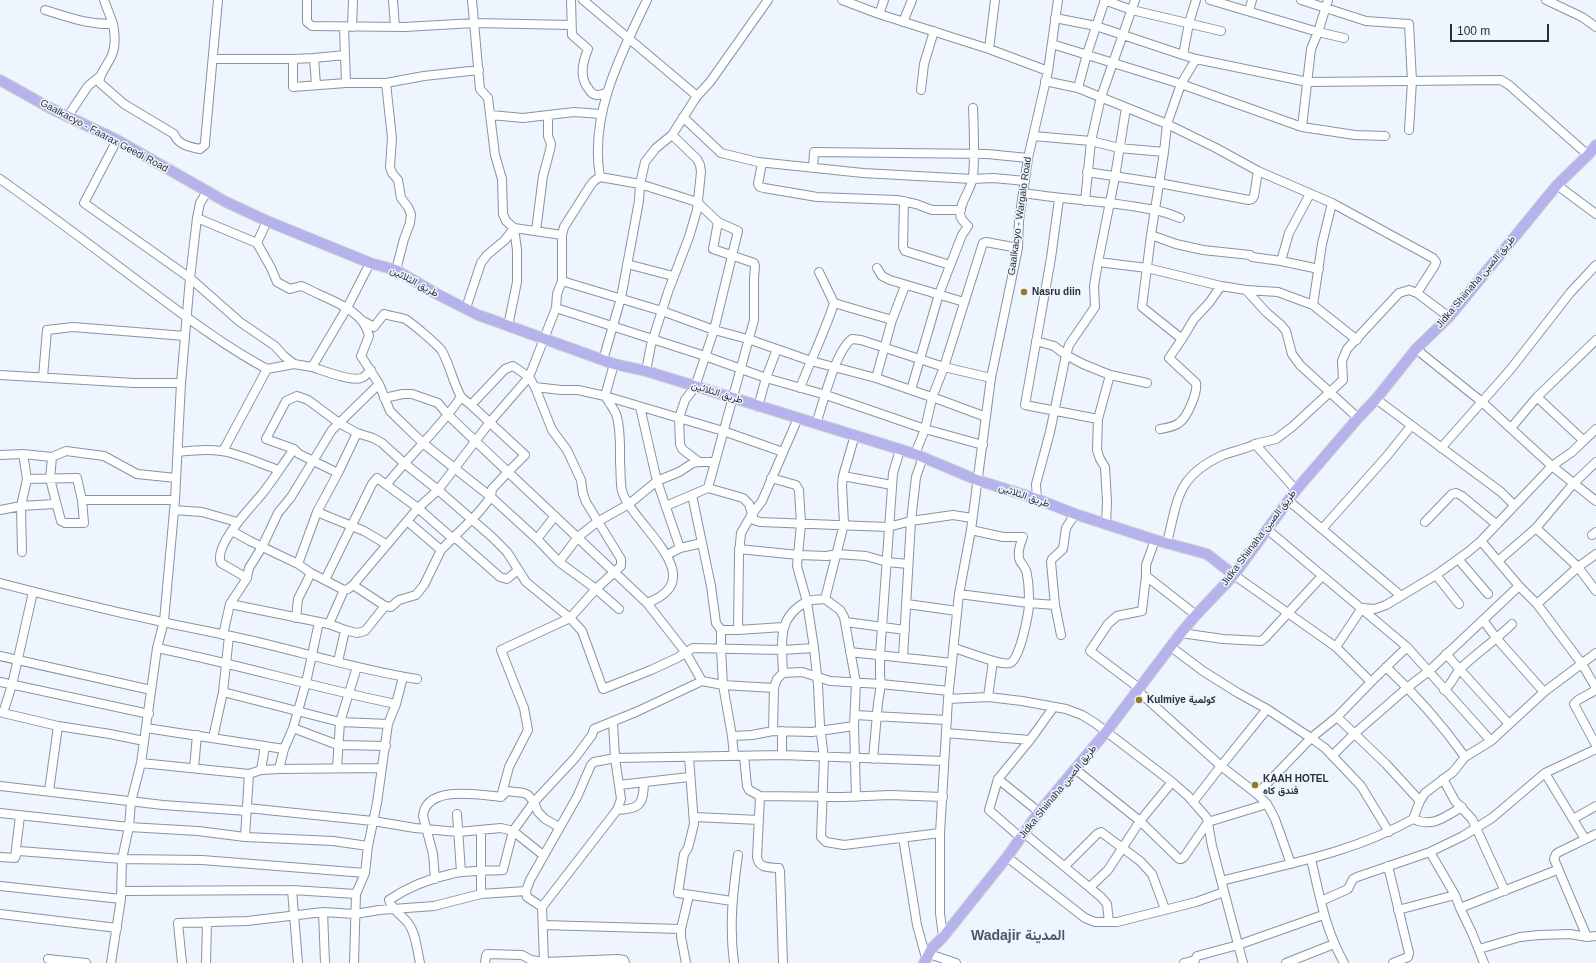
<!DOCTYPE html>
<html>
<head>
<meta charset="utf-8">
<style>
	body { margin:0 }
	#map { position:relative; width:1596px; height:963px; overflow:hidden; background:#eef5fe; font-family:Arial,sans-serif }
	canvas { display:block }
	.scale { position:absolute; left:1450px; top:24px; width:99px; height:18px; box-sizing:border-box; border:2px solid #293038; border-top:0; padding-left:5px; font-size:12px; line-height:14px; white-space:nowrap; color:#293038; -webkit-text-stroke:3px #eef5fe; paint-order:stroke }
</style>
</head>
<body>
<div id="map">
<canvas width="1596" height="963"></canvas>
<div class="scale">100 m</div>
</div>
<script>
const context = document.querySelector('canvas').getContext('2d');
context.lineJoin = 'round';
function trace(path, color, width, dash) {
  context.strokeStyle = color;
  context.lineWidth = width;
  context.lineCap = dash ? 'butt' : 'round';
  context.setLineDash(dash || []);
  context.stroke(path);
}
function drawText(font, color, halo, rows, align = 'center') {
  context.font = font + ' Arial,Vazirmatn,sans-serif';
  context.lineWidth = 3;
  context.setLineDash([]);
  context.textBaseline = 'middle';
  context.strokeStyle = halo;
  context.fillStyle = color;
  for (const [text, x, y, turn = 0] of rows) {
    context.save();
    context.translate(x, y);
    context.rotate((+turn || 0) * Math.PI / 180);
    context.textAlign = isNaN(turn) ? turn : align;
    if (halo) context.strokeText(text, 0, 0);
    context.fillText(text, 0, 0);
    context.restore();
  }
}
const minor = new Path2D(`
	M307 0V22L312 26 404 27 475 23 571 25
	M393 0 395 27
	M472 0 480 89 488 98 495 155 502 179 503 214 506 221 514 228 517 250V282L508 326
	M571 0 572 35 588 49C583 61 579 77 588 88 590 92 593 95 598 95 601 95 605 93 607 93
	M583 0 697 96
	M842 0 879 14 989 49 1048 71
	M1104 0 1132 10 1221 31
	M1210 0 1318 32 1344 38
	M1301 0 1366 21 1409 24 1412 81 1409 130
	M1546 0 1582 17 1596 27
	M45 10C68 17 89 25 113 24L104 0
	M1249 11 1252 0
	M879 14 884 0
	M1055 18 1096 26 1183 55
	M903 22 912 0
	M113 24C115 34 116 42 113 52 111 61 97 76 100 83L124 104 174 134C178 145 190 147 200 149L205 145V142L218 0
	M344 27 346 83
	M352 27 353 0
	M1052 44 1181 84 1302 127 1355 135 1385 136
	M989 49 995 0
	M213 59H293V87L346 83H386L424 76 479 70
	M293 59 314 58
	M1196 59 1183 55 1189 23 1196 0
	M1045 81 1078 88 1167 124 1216 148 1258 171 1332 203 1433 258 1436 262 1435 265 1417 293 1449 317
	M386 83 392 138 390 167 392 173 398 180 401 198 408 207 411 214 410 223 404 239 396 270
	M316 85 314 58 345 55
	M1078 88 1087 54 1105 0
	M921 90 924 64 934 31
	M491 115 523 118 574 112 601 114
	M68 116 88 86 99 77
	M683 117 721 153 758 162 863 173 972 179 994 178 1025 181
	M1302 127 1311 49 1318 32 1328 0
	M1033 136 1091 141 1119 148 1164 152
	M117 140 84 203 190 278 240 322 275 346 284 356 294 364 312 367 347 308 370 263
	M762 163 758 184 760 187 764 188 817 197 897 200 916 204 932 210H961
	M813 168 814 152 987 154 1028 158
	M1087 172 1159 183 1249 200 1252 199 1254 196 1258 171
	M600 177 640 184 697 202 718 222 738 231 714 330 695 387 685 400 679 418 680 444 682 449 699 462H715
	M0 179C50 214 98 251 146 287 185 316 224 346 267 369L294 364
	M1557 185 1596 214
	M1023 193C1067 200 1111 201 1154 210 1163 211 1172 215 1180 218
	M1059 199 1051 258 1025 405 1098 419
	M904 201 903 247 905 251 950 265
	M1085 201 1091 141 1101 97 1135 0
	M197 218 257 243 271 268 277 282 290 289 301 286 304 287C325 299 364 308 369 336L361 356 379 384 390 411 398 419 424 444 491 497 537 539 559 562 596 589 619 609
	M718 222 713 249 754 263 755 266 754 279V320L708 488 743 498 749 504 754 520 760 522 888 527 911 521 953 515 972 518
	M536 231 543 176 550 150 551 144 548 136V115
	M1151 235 1176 244 1203 250 1250 255 1252 257 1281 261 1319 269
	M257 243 267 221
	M1281 261 1289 233 1310 194
	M1098 262 1147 268 1221 286 1246 290 1278 292 1313 305 1357 340
	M627 264 673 276
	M877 268 882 276 890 280 964 302
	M562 281 662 311 714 330 748 339 811 361 876 378 943 401 986 417
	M1246 290 1266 312 1281 325 1286 331 1292 354 1300 365 1358 418
	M834 303 892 320
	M1313 305 1322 244 1332 203
	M466 308 481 263 487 255 505 240 514 228 562 235
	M556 308 705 356 766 378 826 395 925 429 983 445
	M363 321 374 327 384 314C390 316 398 317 405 319 411 322 439 346 442 351 450 366 453 382 461 397
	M1182 339 1194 319 1209 303 1221 286
	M1036 341 1054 346 1066 355 1069 345 1095 307 1094 286 1098 262 1115 177 1126 108
	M1416 349 1482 402 1552 466 1596 501
	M603 360 621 298 639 201 640 184 645 162 656 148 672 135 697 96 710 82 768 0
	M614 364 605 396C609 402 613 408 616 414 621 428 620 449 620 463 621 472 620 482 622 491 632 525 714 578 647 603
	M312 367C322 370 352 382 361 378 365 377 368 373 371 370
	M646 371 651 345 668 292 689 237 697 210 701 172 700 165 697 159 672 135
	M0 375 134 383H181
	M43 377 47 330 73 327 185 336
	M876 378 892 320 905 286
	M535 387 561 390H578L605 396 723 431 783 452
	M800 388C811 359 825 332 834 303L819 272
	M911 390 939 294 962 235 968 226C964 222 960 219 960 213 961 200 971 190 973 177 975 155 974 131 973 108
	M1537 397 1583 440
	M1376 399 1501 492 1514 505
	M471 405 525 455 508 472 647 603 686 653 702 681
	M640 407 657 481 680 548
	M758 407 766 378 777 349
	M816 424C823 404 835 351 852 339L861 340 944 367 991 378
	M1511 428 1537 397 1596 340
	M1160 429C1166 428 1174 427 1179 423 1187 418 1198 392 1196 383L1169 358 1182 339 1142 307 1151 235 1164 152 1167 124 1181 84 1196 59 1308 82 1501 80 1509 85 1588 155
	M855 435 843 476 842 485 844 524 825 599 840 610 844 617 856 683 854 726 856 797
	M1255 444 1276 439 1292 427 1343 380 1342 361 1347 349 1399 293 1409 290 1417 293
	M1441 448 1510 370 1570 293 1596 265
	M223 451 267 369
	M178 452C196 450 217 448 234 454 249 458 264 465 279 470
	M915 454 925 429 932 398 944 367 983 243 986 242 1018 248
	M0 455 23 454 52 457 66 451 104 456 137 474 176 478
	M52 457 50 479 61 521 65 523H84L82 500H175
	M338 473 299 454 294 449 266 439 286 401 297 396 308 400 339 423 357 433 373 438 382 443 404 463 438 490 492 537 507 552 526 582 570 618 582 631 603 689 651 670 677 658 693 648 782 650 814 648
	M843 476 892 485
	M771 478 796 485 799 490 801 524 797 566 807 602 814 648 818 685 820 726 824 758 821 837 826 842 844 845 940 833
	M27 479 77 478 82 500
	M387 484C411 454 439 429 461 397L471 405 505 369 513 366 529 377 535 387 552 430 567 450 581 480 583 494 586 502 621 559V566L596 589 570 618 501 650 524 708 528 730 509 767 501 797
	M692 495 711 586 716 623 721 630V649L723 685 732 736 734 756
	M1037 499 1036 484 1050 432 1066 355 1083 364 1110 375 1147 383
	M1289 501 1400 595
	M666 506 708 488
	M0 510 21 506 55 504
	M174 510 202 512 237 522
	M317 512 364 531 386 544
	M407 521 441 550
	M1425 522 1452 494 1456 493 1462 496 1496 524
	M1106 525 1107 502 1105 467 1100 459 1097 450 1098 419 1110 375
	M1536 528 1578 567 1596 591
	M1322 529 1387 456 1411 426
	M1268 530 1407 647 1491 741
	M232 531 250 541 298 564 311 573 344 590 348 589 353 585 418 508 438 490 490 422 529 377 556 308 557 294 562 281V235L564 227 590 186 594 181 600 177C589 115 621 54 647 0
	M1592 535 1596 532
	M537 539 555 516
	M1155 540 1146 565V576L1196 615
	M1481 541 1519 586 1537 604 1582 664 1596 688
	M1167 543C1178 498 1177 476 1223 455 1233 451 1247 449 1255 444L1296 490
	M739 549 798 555 827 556 837 554 866 556 887 562 908 564
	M22 552 21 506 27 479 23 454
	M667 555 680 548 702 543
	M1459 560 1488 594
	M1498 561 1536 528 1574 483 1596 462
	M559 562 578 537 597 522 629 504 657 481 679 472 693 463 699 462
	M298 564 317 512 338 473 357 433
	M1234 575 1336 647 1371 682
	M1436 575 1459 604
	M247 578 221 563C213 546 251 507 262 494 273 480 283 464 294 449
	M325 580 372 484 377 478 418 508 452 538 458 540 500 577 507 579 518 570
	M0 583C76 603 154 621 231 636 293 649 354 669 417 679
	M353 585 385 606
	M33 592 12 685 3 713 58 726 110 734 144 741
	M959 594 1029 603 1055 605
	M230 604 329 624 345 630
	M907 604 957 611
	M1537 604 1578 567 1596 554
	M296 618 298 599 311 573
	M1483 620 1497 639 1544 692
	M846 622 905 630
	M329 624 344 590
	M721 630H738L783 627
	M738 630 739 554 741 533 752 514 762 501 798 418
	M1181 633 1223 639 1261 641 1265 638 1322 576
	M223 635 230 604 247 578 249 568 262 547 278 513 291 497 332 430 379 384
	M1061 635 1055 605 1051 562 1052 559 1063 549 1066 528 1075 514
	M1171 647 1203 671 1238 693 1267 709 1311 738 1325 748 1361 786 1389 832
	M1336 647 1362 608 1375 609 1386 605 1436 575 1468 552 1481 541 1552 466 1572 452 1596 429
	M157 648C237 664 316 688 396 704
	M954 648C965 651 1001 666 1010 663 1020 660 1029 612 1029 603 1029 594 1029 584 1027 575 1027 569 1023 566 1020 561 1017 554 1020 544 1023 537H1003L971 530
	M850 652 952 663
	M1446 654 1509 724
	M0 656 151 690
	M903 657 911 521 916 477 923 457
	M338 662 345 630 357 633 365 631 385 606 391 607 399 600 416 595 424 585 441 550 478 513 491 497 492 489 508 472 448 415 438 403 412 394H403L384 398
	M1386 667C1416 695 1441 723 1465 757
	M783 673C782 644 776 618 806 602 811 599 819 600 825 599
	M0 682 149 714
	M1139 688 1090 651 1108 624 1117 616 1142 611 1146 576
	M1137 690 1221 766 1257 794 1267 804 1275 819 1291 864
	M1444 690C1453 683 1454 675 1461 668 1478 652 1496 640 1512 624
	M1596 690 1578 700 1574 704 1596 745
	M223 692 340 722 388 724
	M988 697 993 661
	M948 699 988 697 1022 701 1066 709 1082 715 1095 723 1172 782 1188 796 1207 818 1212 846 1243 963
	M855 715 947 720
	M1337 717 1386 764 1420 801
	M613 722 615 758 621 799 617 810
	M146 728 284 749
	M293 728 338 745 386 746
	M773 731 812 732 854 726
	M946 733 1030 740
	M732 736 752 735 773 731 774 688 777 679 783 673 802 672 830 681 881 684 949 691
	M213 738 223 692 229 636
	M782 755V731
	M744 756 747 786 749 790 760 796 843 797 890 795 943 797
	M1332 756 1354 734 1408 687 1429 671 1519 586
	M689 757 694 824 688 848 684 854 678 893 732 901
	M873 759 878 703 881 684 880 676V655L893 473 900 450
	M141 763 249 774 261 770 279 769 381 768
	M194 768 197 735
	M337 768 340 722 357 667
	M279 769 284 749 293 728 306 683 319 622
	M1075 769 1140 821 1179 859H1181L1184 857 1208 822 1267 804
	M261 770 265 746
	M1545 773 1585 839
	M998 779 989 810 1020 837
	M1443 779 1455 801 1472 819 1505 891
	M619 785 689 777
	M0 786 163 805 247 811
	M49 791 58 726
	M1257 794 1311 738 1337 717 1371 682 1407 647
	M760 796 757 857C759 869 769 867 779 868L780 871 783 963
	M1193 802 1221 766 1267 709
	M247 808 373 821 415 828 458 832 501 828 513 831 543 855
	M1039 812 998 779 1030 740 1053 708
	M0 813 129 827 198 831 245 837 333 841 368 846
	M457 814 461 872
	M694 817 759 820
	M1413 819 1420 801 1425 793 1453 772 1465 757 1491 741 1544 692 1596 653
	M1573 819 1596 806
	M1024 833 1101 897 1107 904 1109 922
	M245 837 249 774
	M903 838 917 925 926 958
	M1430 852 1455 895 1460 908 1472 933 1484 963
	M0 857 15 858 17 852 19 851 122 859 202 860 365 873
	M15 857 20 816
	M1007 857 1085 918 1095 922H1117L1196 902 1224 892
	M1311 859C1320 897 1325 929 1344 963
	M1065 866 1097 834 1101 832 1140 861 1152 874 1165 909
	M1388 866 1409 953 1408 957 1393 963
	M435 879 433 854 423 816C426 784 481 795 501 797L507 791 524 793 528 795 534 802 538 812 545 819 559 827
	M1221 881C1287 864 1352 853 1413 819 1433 828 1444 817 1462 807
	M0 886 121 899
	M1090 887 1108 870 1140 821 1172 782
	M292 890 298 963
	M121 891 292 890 356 894
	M481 894V830
	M1321 901 1348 889 1353 879 1357 877 1430 852 1463 836 1492 818 1545 773 1596 749
	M542 907 617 810C640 809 643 805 644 783
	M1460 908 1557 870
	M1398 910 1455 895
	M323 912 325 963
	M0 914 117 928
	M543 925 681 929
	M943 937 940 913V833L948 699 959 594 971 530 991 378 1018 248 1019 221 1028 158 1048 71 1058 0
	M1587 937 1554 859 1556 854 1559 852 1596 834
	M1479 949 1520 937 1539 935 1570 934 1587 937 1596 936
	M929 954 956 963
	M48 959 86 963
	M544 962 542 907 527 897 526 891 530 880 577 797 591 765 594 762 615 758 782 755 944 761
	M111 963 121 899 122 859 129 827 131 802 141 763 157 648 164 621 175 500 181 383 190 278 197 218 200 203 207 192
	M182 963 178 923 247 921 323 912 355 914 379 910 434 906 481 894 526 891
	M206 963 207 922
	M354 963 356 894 365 873 368 846 377 803 388 724 396 704 403 677
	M420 963C417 950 416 933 408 923 402 915 392 910 389 900 408 887 428 879 451 874 467 870 486 871 503 870L513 831 534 802 575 758 592 735 594 729 636 712 702 681 723 685 774 688
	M485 963 486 956 487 954 522 955 531 960 544 962 618 959 624 960 625 963
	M686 963 681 937V929L689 895
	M734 963C729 925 733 892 738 855
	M1184 963 1195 960 1197 956 1238 945 1323 915
	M1286 963 1334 944`);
const major = new Path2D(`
	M0 80 50 108 117 140 226 202 267 221 370 263 396 270 435 293 478 315 495 321 614 364 646 371 915 454 977 480 1037 499 1075 514 1155 540 1207 554 1234 575
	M924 963 932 948 943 937 1007 857 1039 812 1106 732 1181 633 1196 615 1234 575 1296 490 1358 418 1376 399 1416 349 1449 317 1557 185 1588 155 1596 145`);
const markers = [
	[1024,292,4,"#927b21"],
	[1139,700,4,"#927b21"],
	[1255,785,4,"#927b21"]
];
const streetNames = [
	["Gaalkacyo - Faarax Geedi Road",104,136,28],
	["Gaalkacyo - Wargalo Road",1020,216,-82],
	["طريق الثلاثين",414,282,28],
	["Jidka Shiinaha طريق الصين",1476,282,-50],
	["طريق الثلاثين",717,393,17],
	["طريق الثلاثين",1024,496,19],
	["Jidka Shiinaha طريق الصين",1259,538,-53],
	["Jidka Shiinaha طريق الصين",1058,792,-51]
];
const poiNames = [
	["Nasru diin",1032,292],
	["Kulmiye كولمية",1147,700],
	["KAAH HOTEL",1263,779],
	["فندق كاه",1263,791]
];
const districtNames = [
	["Wadajir المدينة",1018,936]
];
trace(minor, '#8495a8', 10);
trace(major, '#d0d1d3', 12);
trace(minor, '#fff', 8);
trace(major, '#b4b3eb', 10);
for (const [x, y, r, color] of markers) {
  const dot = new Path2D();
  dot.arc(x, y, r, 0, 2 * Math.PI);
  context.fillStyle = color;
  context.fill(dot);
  trace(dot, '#eef5fe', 1.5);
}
drawText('10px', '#293038', '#eef5fe', streetNames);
drawText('bold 10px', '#293038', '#eef5fe', poiNames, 'left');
drawText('bold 14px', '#485869', '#eef5fe', districtNames);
</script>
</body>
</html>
